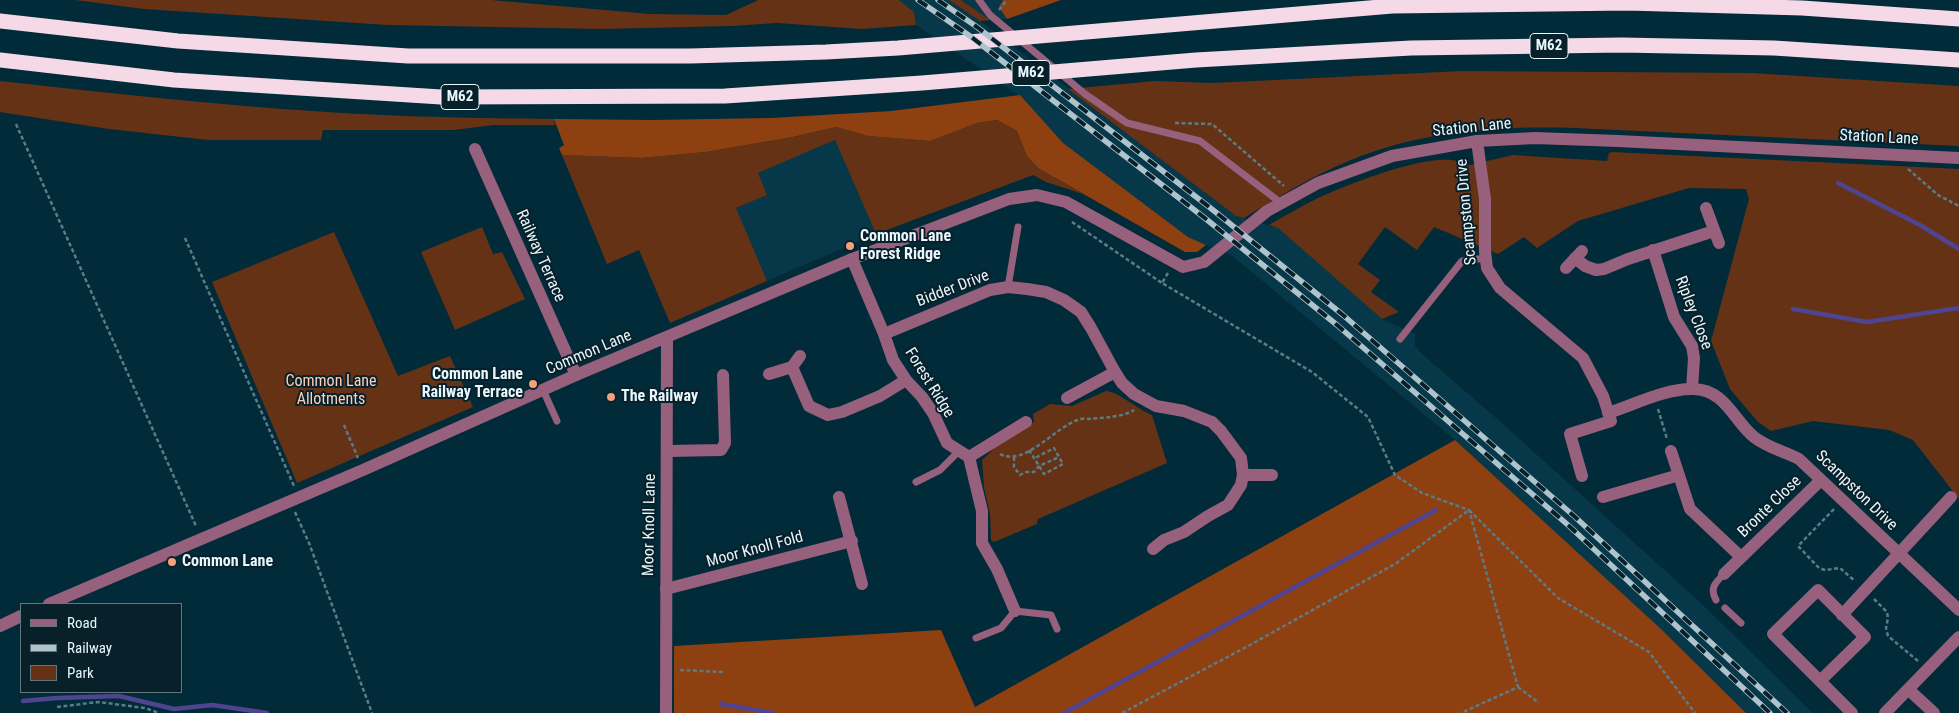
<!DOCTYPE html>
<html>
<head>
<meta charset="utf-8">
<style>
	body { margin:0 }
	#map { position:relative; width:1959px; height:713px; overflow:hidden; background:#012b39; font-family:"Roboto Condensed",sans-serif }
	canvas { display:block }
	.legend { position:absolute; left:20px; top:603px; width:162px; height:90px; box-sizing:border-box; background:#082029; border:1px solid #62767e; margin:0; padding:6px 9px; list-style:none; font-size:15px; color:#e8f6fd }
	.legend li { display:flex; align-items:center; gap:10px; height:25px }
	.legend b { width:25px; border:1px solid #62767e }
</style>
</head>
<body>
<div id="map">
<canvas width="1959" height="713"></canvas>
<ul class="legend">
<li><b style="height:6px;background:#97607d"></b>Road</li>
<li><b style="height:6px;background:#aec3cc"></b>Railway</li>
<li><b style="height:14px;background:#653216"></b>Park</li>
</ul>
</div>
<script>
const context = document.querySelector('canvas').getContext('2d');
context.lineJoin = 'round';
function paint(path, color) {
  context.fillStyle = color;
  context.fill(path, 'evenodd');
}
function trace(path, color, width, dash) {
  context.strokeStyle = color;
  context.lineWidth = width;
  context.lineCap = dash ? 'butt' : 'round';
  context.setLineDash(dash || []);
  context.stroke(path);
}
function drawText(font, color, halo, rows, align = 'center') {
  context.font = font + ' "Roboto Condensed",sans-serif';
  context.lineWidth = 4;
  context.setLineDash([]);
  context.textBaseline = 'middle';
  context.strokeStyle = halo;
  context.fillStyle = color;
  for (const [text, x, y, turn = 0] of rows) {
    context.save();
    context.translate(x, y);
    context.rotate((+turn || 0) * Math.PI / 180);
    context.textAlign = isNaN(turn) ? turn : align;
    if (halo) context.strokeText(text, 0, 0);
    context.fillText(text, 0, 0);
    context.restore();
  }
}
const built = new Path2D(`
	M899 0H949L980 21 1236 216 1278 228 1382 319 1415 334V346L1421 353 1503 424 1701 603 1813 713H1746L1661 629 1455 440 1231 255 1188 237 1063 143 1020 96 916 25 914 12Z
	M961 0H1003L999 7 1007 19 990 20Z
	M835 140 876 234 767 281 735 208 767 195 758 173Z`);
const green = new Path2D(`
	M75 0H491L650 14 726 15 758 0H899L914 12 916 25 862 29 777 23 731 26 601 29 388 25 144 9Z
	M949 0H961L990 20 980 21Z
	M1462 71 1752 73 1959 86V146L1575 128C1498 126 1422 131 1351 160 1313 175 1279 197 1244 218L1236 216 1068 89 1155 81 1212 83Z
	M0 81C109 93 218 105 327 112 403 117 478 118 554 119L555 125H494L453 130H323L321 140H208L109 129 0 112Z
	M997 120 1017 131 1027 156 1038 168 1083 194 1046 182 1033 175 876 234 835 140 758 173 767 195 736 208 767 281 670 323 639 250 607 264 562 155 641 158 706 152 793 137 836 127 868 136 930 141 977 123Z
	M1612 152 1959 169V499L1913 440 1889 430 1813 421 1771 431 1758 422 1730 389 1711 341 1749 199 1746 189 1689 188 1578 221 1537 248 1524 237 1498 254 1434 227 1417 250 1385 227 1358 264 1380 280 1371 292 1399 312 1382 319 1278 228 1269 225C1284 216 1300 207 1316 199 1342 187 1445 144 1466 166L1513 155 1607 161 1609 153Z
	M482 227 493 254 502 252 525 299 455 330 421 252Z
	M334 232 398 376 450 356 473 407 297 483 212 282Z
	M1106 391C1117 391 1139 410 1152 415L1167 463 1038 519 1037 524 994 542 991 540 990 514 984 488 982 460 997 446 1034 422 1033 414 1050 404 1072 406Z`);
const forest = new Path2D(`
	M1003 0H1061L1007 19 999 7Z
	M1020 95 1063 143 1188 237 1206 245 1197 252H1185L1038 168 1027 156 1017 131 997 120 977 123 930 141 868 136 836 127 793 137 706 152 641 158 562 155 559 148 564 145 554 119 652 120 771 118 891 111Z
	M1455 440 1661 629 1746 713H674V646L941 630 975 707Z`);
const stream = new Path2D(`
	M1838 183 1920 225 1959 249
	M1793 309 1867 322 1959 308
	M23 701 57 698 119 696 174 709 212 705 267 713
	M721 704 773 713
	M1064 713 1436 510`);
const path = new Path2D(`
	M999 10 1007 0
	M1175 123 1212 124 1284 186
	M16 124 196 526
	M1908 169 1938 195 1959 206
	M1072 222 1162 283
	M185 238 294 486
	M1168 273 1162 283 1312 372 1368 417 1395 475 1422 493 1469 510 1518 687 1461 713
	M1658 409 1667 439
	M344 425 358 458
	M1029 450C1034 458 1039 466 1044 474L1063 464 1054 448 1035 458
	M1000 454C1025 467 1055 427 1078 420 1081 418 1086 419 1089 419 1105 417 1120 418 1134 410
	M1014 457V467L1020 475 1025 472H1034L1039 466 1059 457
	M1834 509 1798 546 1819 568 1825 570 1840 568 1855 581
	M295 512 309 543 372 713
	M1874 599 1887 612 1888 618 1886 628 1888 636 1918 661
	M680 670 723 672
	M1518 687 1539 703
	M57 707 98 702 145 708 159 713
	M1122 713 1250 645 1395 564 1469 510 1558 598 1649 652 1695 713`);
const service = new Path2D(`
	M979 0 990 15 1085 94 1127 123 1200 141 1281 203
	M1008 287 1018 227
	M1400 339 1462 261 1486 258
	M543 390 557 421
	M916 482 940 470 958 452
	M1716 600C1709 588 1716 582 1724 574
	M1725 608 1741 623
	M976 638 1001 628 1015 611 1051 615 1057 629`);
const minor = new Path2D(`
	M1477 141 1485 199V251L1487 268 1500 288 1583 358 1603 396 1611 421 1570 434 1582 476
	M475 149 576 375
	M1706 208 1719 243
	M1653 250 1674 317 1692 346 1694 358 1692 389
	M1575 258 1585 266 1596 270 1604 269 1628 259 1714 231
	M852 259 884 334 893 360 906 380 922 397 933 413 947 443 969 457 982 511V543L997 569 1015 611
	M1566 268 1582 251
	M884 334 990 290 1008 287 1027 289 1046 292 1064 300 1081 312 1091 328 1115 372 1122 383 1134 394 1156 406 1184 411 1212 422 1221 431 1241 458 1243 475 1241 485 1228 505 1208 516 1184 532 1164 540 1153 549
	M792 367 809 406 828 415 842 412 880 396 906 380
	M769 374 792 367 800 356
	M1067 398 1115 372
	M1608 413C1633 405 1667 388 1693 389 1725 389 1734 421 1754 437 1768 448 1784 451 1799 459L1959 610
	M667 451 721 450 725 443 723 375
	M1671 451 1690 509 1741 557
	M969 457 1026 422
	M1243 475H1272
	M839 497 862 584
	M1603 497 1679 475
	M1724 574 1821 480
	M666 589 852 541
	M1818 590 1865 637 1820 681 1773 634Z
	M1842 615 1951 497
	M1820 681 1852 713
	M1909 690 1934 713
	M1885 713 1959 637`);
const tertiary = new Path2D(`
	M49 604 363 470 576 375 852 259 1009 199 1037 195 1066 202 1183 267 1204 262 1267 211 1318 183 1392 156 1477 141 1535 138 1618 141 1959 158
	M0 626 21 616
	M666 713 667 338`);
const motorway = new Path2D(`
	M0 21 178 41 408 56H691L826 52 898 48 1392 6 1628 3 1802 8 1959 19
	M0 60 174 80 441 97 725 96 922 83 1196 60 1411 48 1622 45 1774 48 1959 60`);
const rail = new Path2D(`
	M918 0 970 36 1206 219 1337 325 1568 525 1770 713
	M938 0 977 27 1213 210 1343 315 1574 516 1787 713`);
const markers = [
	[850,246,5,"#f0a27b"],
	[533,384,5,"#f0a27b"],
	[611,397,5,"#f0a27b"],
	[172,562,5,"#f0a27b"]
];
const shields = [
	[1549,46,38],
	[1031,73,38],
	[460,97,38]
];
const shieldNames = [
	["M62",1549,46],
	["M62",1031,73],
	["M62",460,97]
];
const streetNames = [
	["Station Lane",1472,128,-6],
	["Station Lane",1879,138,3],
	["Scampston Drive",1467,212,-95],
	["Railway Terrace",540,256,66],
	["Bidder Drive",953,289,-21],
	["Ripley Close",1693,313,69],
	["Common Lane",589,353,-23],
	["Forest Ridge",929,383,58],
	["Scampston Drive",1856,491,44],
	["Bronte Close",1770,507,-44],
	["Moor Knoll Lane",650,525,-89],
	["Moor Knoll Fold",755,550,-15]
];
const poiNames = [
	["Common Lane",860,237],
	["Forest Ridge",860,255],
	["Common Lane",523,375,"right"],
	["Railway Terrace",523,393,"right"],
	["The Railway",621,397],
	["Common Lane",182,562]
];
const parkNames = [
	["Common Lane",331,382],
	["Allotments",331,400]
];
paint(built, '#073849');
paint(green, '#653216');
paint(forest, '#8e4010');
trace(stream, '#4f448f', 4.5);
trace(path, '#5c7b86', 2.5, [4, 2.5]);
trace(service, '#97607d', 7);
trace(minor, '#97607d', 12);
trace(tertiary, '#97607d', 12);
trace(motorway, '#f5d9e7', 15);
trace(rail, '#aec3cc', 5.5);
trace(rail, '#082029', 4, [11]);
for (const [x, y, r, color] of markers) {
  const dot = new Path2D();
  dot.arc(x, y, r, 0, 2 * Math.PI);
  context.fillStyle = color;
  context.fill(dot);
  trace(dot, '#082029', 2);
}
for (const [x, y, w] of shields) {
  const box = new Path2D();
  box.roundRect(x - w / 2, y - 12.5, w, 25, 4);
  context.fillStyle = '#082029';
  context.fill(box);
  trace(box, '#e8f6fd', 1);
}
drawText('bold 15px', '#e8f6fd', null, shieldNames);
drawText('16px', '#e8f6fd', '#082029', streetNames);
drawText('bold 16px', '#e8f6fd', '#082029', poiNames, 'left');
drawText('16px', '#fed0ba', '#082029', parkNames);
</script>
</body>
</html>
